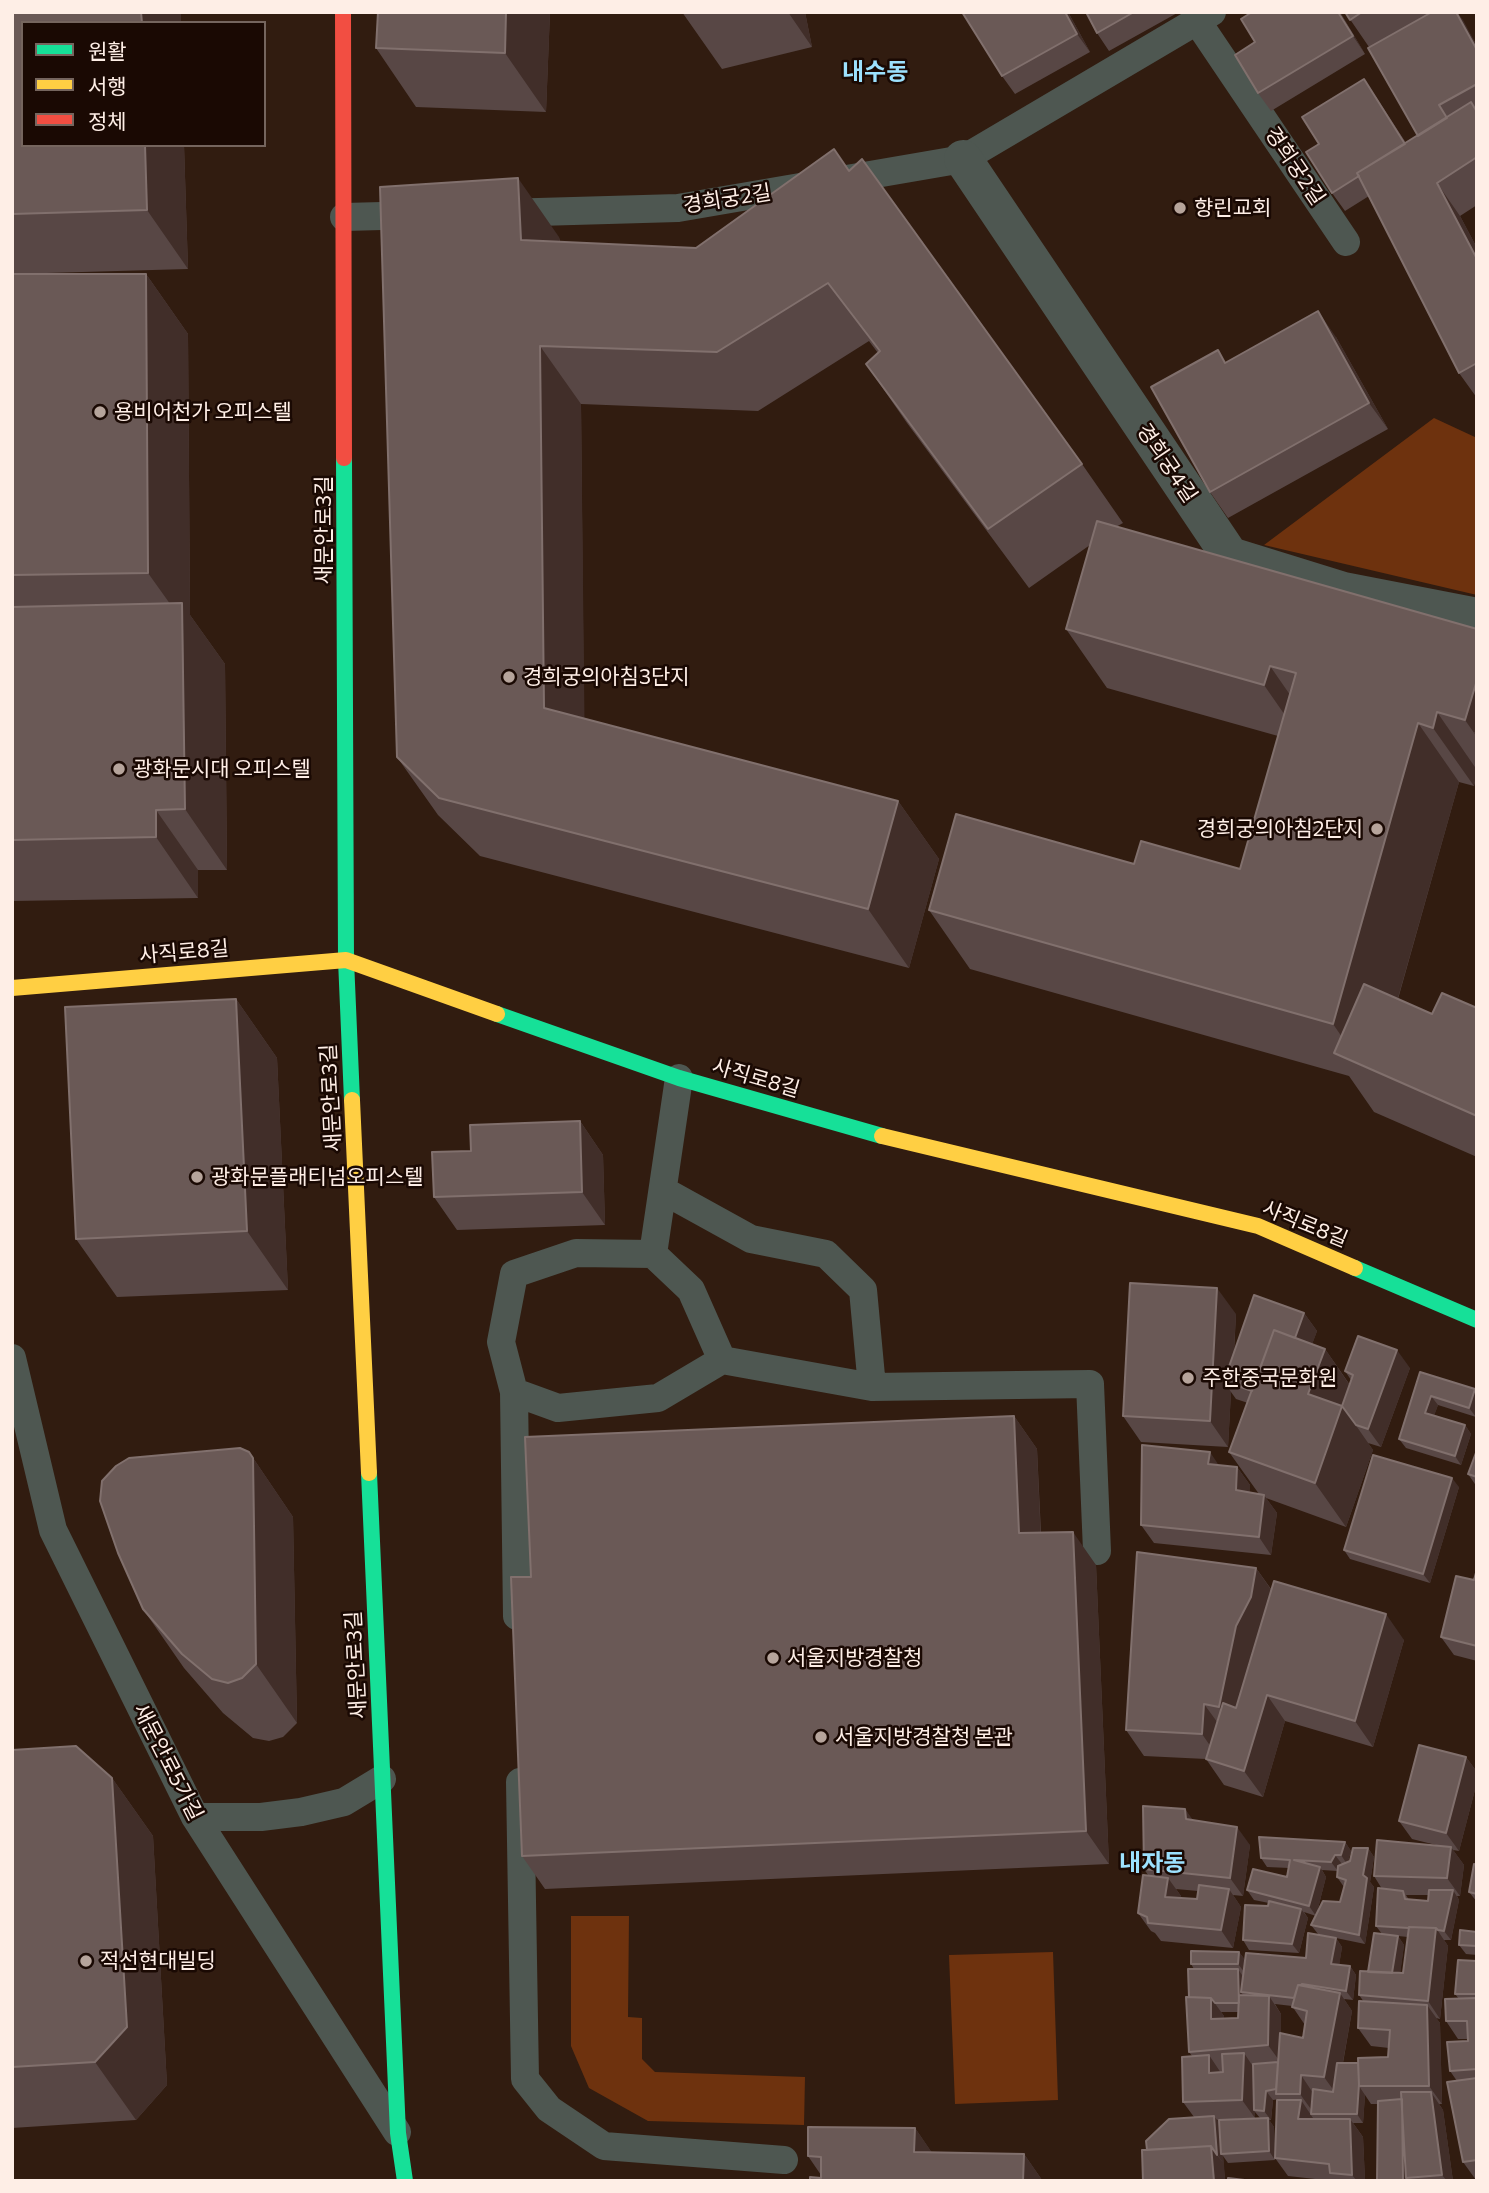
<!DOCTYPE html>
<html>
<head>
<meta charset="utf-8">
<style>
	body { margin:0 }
	#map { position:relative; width:1489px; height:2193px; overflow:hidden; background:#311c10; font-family:Commissioner,"Noto Sans KR",sans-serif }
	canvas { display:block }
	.frame { position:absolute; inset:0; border:14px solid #feeee6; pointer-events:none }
	.legend { position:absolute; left:21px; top:21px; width:245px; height:126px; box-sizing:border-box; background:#1a0903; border:2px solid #75655e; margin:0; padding:9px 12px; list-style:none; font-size:21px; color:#feeee6 }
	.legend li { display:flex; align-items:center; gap:14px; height:35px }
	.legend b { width:35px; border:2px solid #75655e }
</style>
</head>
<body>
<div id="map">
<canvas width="1489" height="2193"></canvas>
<div class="frame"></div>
<ul class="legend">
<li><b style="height:9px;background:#16e098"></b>원활</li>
<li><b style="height:9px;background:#ffcf43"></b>서행</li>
<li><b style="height:9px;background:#f24e42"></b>정체</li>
</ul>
</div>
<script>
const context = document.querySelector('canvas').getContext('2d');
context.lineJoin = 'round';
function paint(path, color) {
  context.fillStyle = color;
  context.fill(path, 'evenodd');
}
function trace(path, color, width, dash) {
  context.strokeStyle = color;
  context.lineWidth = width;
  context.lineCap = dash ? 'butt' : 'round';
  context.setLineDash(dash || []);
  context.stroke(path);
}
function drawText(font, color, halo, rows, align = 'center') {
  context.font = font + ' Commissioner,"Noto Sans KR",sans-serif';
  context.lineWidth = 5;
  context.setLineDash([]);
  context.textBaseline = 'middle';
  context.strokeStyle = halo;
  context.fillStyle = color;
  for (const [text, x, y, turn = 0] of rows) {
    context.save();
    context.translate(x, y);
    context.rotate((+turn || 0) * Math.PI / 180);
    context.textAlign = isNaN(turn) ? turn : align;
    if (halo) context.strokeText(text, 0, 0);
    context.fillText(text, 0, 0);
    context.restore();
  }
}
const green = new Path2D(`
	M1434 418 1477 438V595L1264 545Z
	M571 1916H629L628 2017 642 2018V2059L655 2072 805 2077 804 2125 648 2121 589 2088 571 2046Z
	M1053 1952 1058 2100 955 2104 949 1955Z`);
const lane = new Path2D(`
	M1197 21 1346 242
	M503 213 678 208 963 159 1212 12
	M344 217 420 215
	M664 1191 751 1239 826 1254 863 1290 872 1387
	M653 1254 691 1290 722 1360
	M12 1358 53 1530 195 1817 397 2132
	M514 1392 558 1408 658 1398 722 1360 872 1387 1090 1384 1097 1551
	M517 1616 514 1392 501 1342 514 1274 576 1253 653 1254 679 1078
	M520 1782 525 2079 549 2109 604 2146 784 2160
	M195 1817H261L301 1812 344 1802 382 1779`);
const street = new Path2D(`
	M963 159 1230 556 1343 591 1477 617`);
const fast = new Path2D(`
	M344 458 346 960 352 1100
	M497 1014 679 1078 882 1136
	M1355 1268 1477 1320
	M369 1473 398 2133 405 2181`);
const slow = new Path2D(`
	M12 988 346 960 497 1014
	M352 1100 369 1473
	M882 1136 1258 1226 1355 1268`);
const jam = new Path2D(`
	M343 12 344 458`);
const wall = new Path2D(`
	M12 12H181V23H23L184 145 188 269 12 274Z
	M378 12H550L546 112 416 107 376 48Z
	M682 12H805L812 47 722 69Z
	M1068 12 1090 52 1015 94 1002 76Z
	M1086 12H1179L1109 51 1097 33Z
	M1340 12 1365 54 1271 111 1258 93Z
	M1345 12H1457L1477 46V205L1460 216 1477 248V398L1459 373 1369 196 1345 211 1332 193 1319 144 1376 97 1406 143 1418 136 1369 47Z
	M849 171 1082 464 1123 523 1116 527 1477 629V774L1474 786 1459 782 1398 999 1432 1014 1477 1008V1157L1374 1112 1349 1076 970 969 929 910 1134 864 1240 869 1278 736 1107 688 1066 629 1090 545 1029 588 907 423 866 364 878 353 869 341 758 411 581 404 584 719 898 801 939 859 909 968 480 856 438 815 397 757 559 237 560 242 696 248Z
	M12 274H146L188 334 190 615 225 664 227 870H198V898L12 901Z
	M1336 337 1388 429 1228 518 1210 492 1227 362Z
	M236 999 277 1058 288 1290 117 1297 76 1239Z
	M580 1121 603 1155 605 1225 457 1230 434 1197 471 1151Z
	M1304 1313 1317 1331 1312 1344 1325 1349 1350 1385 1351 1380 1345 1371 1410 1368 1381 1447 1368 1443 1373 1450 1346 1527 1266 1498 1277 1513 1271 1555 1154 1543 1141 1525 1219 1465 1237 1467 1250 1485 1249 1493 1259 1494 1229 1452 1248 1403 1236 1399 1231 1392 1228 1447 1141 1442 1123 1416 1236 1314 1234 1353Z
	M1420 1372 1475 1389 1477 1391V1413L1476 1417 1438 1405 1434 1415 1465 1425 1471 1434 1461 1465 1406 1448 1399 1439Z
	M1014 1416 1037 1449 1041 1533 1096 1565 1109 1864 545 1889 522 1856 531 1577Z
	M1477 1450V1487L1468 1474Z
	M249 1452 293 1517 297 1723 283 1737 269 1741 253 1738 223 1713 184 1668 143 1609Z
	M1459 1487 1430 1583 1350 1559 1344 1550Z
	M1256 1568 1271 1589 1404 1640 1373 1747 1285 1721 1263 1797 1224 1785 1206 1759 1144 1756 1126 1730Z
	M1477 1569V1661L1454 1655 1441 1637 1474 1580Z
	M12 1750 112 1778 153 1836 167 2085 136 2120 12 2128Z
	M1466 1757 1477 1772V1782L1459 1851 1453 1850 1464 1865 1460 1896H1457L1459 1900 1451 1940H1444L1448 1946 1440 2019 1436 2018 1440 2023 1442 2104H1439L1443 2110 1453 2181H1377L1378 2104H1371L1365 2095 1363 2123H1353L1363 2137 1365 2181H1333L1288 2176 1275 2158V2160L1228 2163 1223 2156 1225 2181H1143L1147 2150 1194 2117 1183 2102 1192 2056 1189 2052V1997L1194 1969 1191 1964 1239 1952 1245 1960 1306 1958 1318 1934 1311 1925 1340 1902 1344 1887 1337 1877V1871L1322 1870 1326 1877 1316 1916 1304 1912 1308 1918 1299 1953 1249 1950 1243 1940 1268 1906 1269 1903 1254 1900 1247 1890 1287 1877 1289 1868 1267 1867 1261 1858 1345 1842 1351 1851 1348 1861 1368 1848 1374 1857 1370 1882 1374 1887 1365 1944 1336 1938 1342 1947 1339 1965 1350 1966 1356 1975 1353 2000 1344 1999 1352 2011 1343 2063H1358L1388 2057 1389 2048 1371 2046 1358 2028 1364 2002 1359 1995 1382 1934 1376 1926 1382 1889 1374 1876 1436 1845 1412 1839 1399 1821ZM1406 1895H1429L1428 1901 1409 1900ZM1398 1936 1408 1937 1403 1973H1400L1404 1945ZM1275 2004 1292 2006 1305 2025 1303 2038 1281 2034V2014ZM1221 2012H1238V2018L1224 2019V2016ZM1280 2099V2100L1275 2157 1274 2127 1269 2120H1271L1273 2100ZM1255 2112 1260 2118 1219 2123 1217 2120 1255 2118Z
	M1185 1809 1192 1820 1250 1845 1243 1896 1233 1895 1241 1907 1233 1948 1161 1941 1155 1933 1151 1931 1138 1913 1148 1875 1144 1869ZM1176 1889 1198 1891 1197 1899 1180 1898 1181 1896Z
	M1477 1865V1902L1469 1892Z
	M1477 1932V1955L1466 1954 1459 1945Z
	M1477 1961V2180H1476L1463 2162 1457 2081 1450 2071 1468 2041V2039H1458L1446 2021 1459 1999 1455 1994Z
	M915 2128 932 2153 1024 2154 1042 2180 821 2178V2175L808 2156Z`);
const shadedWall = new Path2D(`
	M141 12H181V23H142Z
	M506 12H550L546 112 505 53Z
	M788 12H805L812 47Z
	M1065 12H1068L1090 52 1077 34Z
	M1338 12H1340L1365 54 1353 36Z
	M1456 12H1457L1463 20 1477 46V50Z
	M1364 79 1376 97 1419 164 1406 146Z
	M145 145H184L188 269 147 210Z
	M518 178 559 237 562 299 521 240Z
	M1437 183 1460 216 1477 248V259Z
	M146 274 188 334 190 615 225 664 227 870 185 809 183 622 148 573Z
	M1318 311 1336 337 1388 429 1369 403Z
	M540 346 581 404 585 767 544 708Z
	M1270 666 1311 725 1305 744 1264 685Z
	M1477 680V733L1474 732 1477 737 1465 720Z
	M1437 712 1477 770 1474 786 1433 728Z
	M1418 723 1459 782 1377 1072 1362 1066 1333 1024Z
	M898 801 939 859 909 968 868 909Z
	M156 810 198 870V898L156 837Z
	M236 999 277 1058 288 1290 247 1231Z
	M580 1121 603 1155 605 1225 582 1192Z
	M1217 1288 1236 1314 1232 1384 1224 1381 1231 1392 1228 1447 1210 1421Z
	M1304 1313 1317 1331 1286 1417 1273 1399Z
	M1325 1349 1355 1393 1348 1414 1373 1450 1346 1527 1315 1483 1308 1394Z
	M1397 1350 1410 1368 1381 1447 1368 1429Z
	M1475 1389 1477 1391V1413L1476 1417 1469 1408Z
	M1431 1396 1438 1405 1432 1422 1425 1413Z
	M1014 1416 1037 1449 1042 1567 1019 1533Z
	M1465 1425 1471 1434 1461 1465 1455 1456Z
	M249 1452 293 1517 297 1723 256 1664Z
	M1210 1452 1222 1470 1208 1464Z
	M1237 1467 1250 1485 1249 1508 1236 1490Z
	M1452 1478 1459 1487 1430 1583 1423 1574Z
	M1264 1495 1277 1513 1271 1555 1259 1537Z
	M1073 1532 1096 1565 1109 1864 1086 1831Z
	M1256 1568 1274 1594 1237 1733 1219 1707 1236 1626Z
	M1386 1614 1404 1640 1373 1747 1355 1721Z
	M1267 1695 1285 1721 1263 1797 1244 1771Z
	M1204 1704 1223 1730 1220 1760 1202 1734Z
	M1466 1757 1477 1772V1782L1459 1851 1446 1833Z
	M112 1778 153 1836 167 2085 136 2120 95 2062Z
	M1185 1809 1198 1827 1186 1819Z
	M1237 1827 1250 1845 1243 1896 1230 1878Z
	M1345 1842 1351 1851 1347 1864 1341 1855Z
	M1451 1847 1464 1865 1460 1896 1447 1878Z
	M1368 1848 1374 1857 1370 1882 1374 1887 1365 1944 1359 1935 1363 1875Z
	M1335 1855 1342 1864 1338 1871 1331 1862Z
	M1320 1867 1326 1877 1316 1916 1309 1906Z
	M1168 1878 1181 1896 1178 1915 1165 1897Z
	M1229 1889 1241 1907 1233 1948 1221 1930Z
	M1453 1890 1459 1900 1451 1940 1444 1931Z
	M1301 1909 1308 1918 1299 1953 1292 1944Z
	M1436 1928 1448 1946 1440 2019 1428 2001Z
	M1398 1936 1404 1945 1398 1990 1391 1981Z
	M1336 1938 1342 1947 1338 1973 1331 1964Z
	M1239 1952 1246 1961 1245 1973 1238 1964Z
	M1350 1966 1356 1975 1353 2000 1346 1991Z
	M1238 1969 1244 1978 1241 1992 1245 1998 1239 2003Z
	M1340 1993 1352 2011 1337 2095 1324 2077Z
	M1269 1996 1281 2014V2063L1268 2045Z
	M1211 1998 1224 2016V2037L1211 2019Z
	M1427 2005 1440 2023 1442 2104 1429 2086Z
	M1244 2053 1256 2071 1254 2110 1255 2112V2118L1242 2100Z
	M1209 2055 1221 2073H1209Z
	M1360 2063 1359 2086 1365 2095 1363 2123 1357 2114Z
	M1301 2075 1313 2093V2112L1300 2094Z
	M1266 2091 1273 2100 1271 2120 1264 2111Z
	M1431 2092 1443 2110 1453 2181H1447L1442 2175Z
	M1402 2099 1406 2178 1408 2181H1403Z
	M1301 2100 1313 2118 1311 2137 1298 2119Z
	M1214 2116 1221 2125V2154L1223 2156 1224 2164 1217 2155Z
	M1268 2118 1274 2127 1275 2160 1269 2151Z
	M1350 2119 1363 2137 1365 2181H1357L1352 2175Z
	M915 2128 933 2154 914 2152Z
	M1211 2146 1224 2164 1225 2181H1214Z
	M1024 2154 1042 2180V2181H1023Z`);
const building = new Path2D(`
	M12 12H141L142 23H23V145H145L147 210 12 214Z
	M378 12H506L505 53 376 48Z
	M962 12H1065L1077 34 1002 76Z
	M1086 12H1134L1097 33Z
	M1252 12H1338L1353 36 1258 93 1235 55 1255 42 1241 19Z
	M1345 12H1362L1350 20Z
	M1432 12H1456L1477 50V84L1439 105 1447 118 1418 136 1368 48Z
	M1364 79 1405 144 1357 173 1359 176 1332 193 1306 152 1319 144 1302 117Z
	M1471 102 1477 112V157L1437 183 1477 259V363L1459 373 1357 173Z
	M834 149 849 171 862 159 1082 464 988 529 866 364 880 351 828 283 717 352 540 346 544 708 898 801 868 909 439 798 397 757 380 187 518 178 521 240 696 248Z
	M12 274H146L148 573 12 575Z
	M1318 311 1369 403 1210 492 1151 387 1218 350 1225 363Z
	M1097 521 1477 629V680L1465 720 1437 712 1433 728 1418 723 1333 1024 929 910 956 814 1134 864 1141 841 1240 869 1296 673 1270 666 1264 685 1066 629Z
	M182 603 185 809 156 810V837L12 840V607Z
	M1364 984 1432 1014 1442 993 1477 1008V1116L1334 1053Z
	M236 999 247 1231 76 1239 65 1007Z
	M580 1121 582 1192 434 1197 432 1152 471 1151 470 1125Z
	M1130 1283 1217 1288 1210 1421 1123 1416Z
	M1254 1295 1304 1313 1295 1338 1274 1330 1252 1391 1224 1381Z
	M1274 1330 1325 1349 1308 1394 1342 1406 1315 1483 1229 1452Z
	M1358 1336 1397 1350 1368 1429 1356 1425 1342 1406 1353 1375 1345 1371Z
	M1420 1372 1475 1389 1469 1408 1431 1396 1425 1413 1465 1425 1455 1456 1399 1439Z
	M1014 1416 1019 1533 1073 1532 1086 1831 522 1856 511 1577H531L525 1437Z
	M1142 1445 1210 1452 1208 1464 1237 1467 1236 1490 1264 1495 1259 1537 1141 1525Z
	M240 1448 249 1452 253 1458 256 1664 242 1678 228 1683 212 1679 182 1654 143 1609 118 1553 100 1501 102 1481 116 1466 129 1458Z
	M1477 1450V1477L1468 1474Z
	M1373 1455 1452 1478 1423 1574 1344 1550Z
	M1137 1552 1256 1568 1251 1597 1236 1626 1219 1707 1204 1704 1202 1734 1126 1730Z
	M1477 1569V1646L1441 1637 1456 1576 1474 1580Z
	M1274 1581 1386 1614 1355 1721 1267 1695 1244 1771 1206 1759 1223 1703 1236 1708Z
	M1419 1745 1466 1757 1446 1833 1399 1821Z
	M76 1746 112 1778 127 2027 95 2062 12 2067V1750Z
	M1143 1806 1185 1809 1186 1819 1237 1827 1230 1878 1144 1869Z
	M1259 1837 1345 1842 1341 1855H1335L1331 1862 1294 1860 1320 1867 1309 1906 1247 1890 1253 1869 1287 1877 1290 1860 1261 1858Z
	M1377 1840 1451 1847 1447 1878 1374 1876Z
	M1353 1848H1368L1363 1875 1367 1878 1359 1935 1311 1925 1323 1901 1340 1902 1346 1880 1337 1877 1338 1866 1350 1861Z
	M1474 1864 1477 1865V1894L1469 1892Z
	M1143 1875 1168 1878 1165 1897 1197 1899 1199 1885 1229 1889 1221 1930 1148 1923 1147 1917 1138 1913Z
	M1378 1888 1403 1891 1405 1899 1428 1901 1429 1890H1453L1444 1931 1438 1930 1436 1928 1409 1927V1928L1376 1926Z
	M1269 1901 1301 1909 1292 1944 1243 1940 1245 1905 1268 1906Z
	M1409 1927 1436 1928 1428 2001 1359 1995 1360 1971 1403 1973Z
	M1460 1930 1477 1932V1946L1459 1945Z
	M1308 1933 1336 1938 1331 1964 1350 1966 1346 1991 1302 1984 1301 1985H1298L1294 1998 1241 1992 1246 1953 1306 1958Z
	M1374 1933 1398 1936 1392 1973 1368 1972Z
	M1191 1951 1239 1952 1238 1964H1191Z
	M1458 1960 1477 1961V1994H1455Z
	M1188 1969H1238L1239 2003H1215L1211 1998 1189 1997Z
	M1298 1985 1340 1993 1324 2077 1301 2075 1300 2094H1276L1280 2033 1303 2038 1307 2011 1292 2007Z
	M1239 1995 1269 1996 1268 2045 1189 2052 1186 1997 1211 1998V2019L1238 2018Z
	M1477 1998V2069L1450 2071 1447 2042 1468 2041 1467 2021H1446L1445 1999Z
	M1359 2001 1427 2005 1429 2086H1359L1358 2058 1388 2057 1390 2030 1358 2028Z
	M1244 2053 1242 2100 1183 2102 1182 2057 1209 2055V2073L1223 2072 1222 2054Z
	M1278 2062 1276 2089 1266 2091 1264 2111 1254 2110 1253 2064Z
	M1337 2063H1358L1359 2084 1357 2114H1311L1313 2089 1333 2092Z
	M1477 2078V2160L1463 2162 1447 2082Z
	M1401 2092H1431L1442 2175 1406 2178Z
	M1402 2099 1403 2181H1377L1378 2101Z
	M1277 2100H1301L1298 2119H1350L1352 2175 1330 2173 1329 2164 1275 2158Z
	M1214 2116 1217 2155 1211 2146 1147 2150 1146 2141 1169 2119Z
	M1268 2118 1269 2151 1221 2154 1219 2120Z
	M808 2127 915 2128 914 2152 1024 2154 1023 2181H810V2177L821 2178V2157L808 2156Z
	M1211 2146 1214 2181H1143L1142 2150Z
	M1228 2178 1253 2181H1228Z`);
const markers = [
	[1180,208,7,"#b6a49b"],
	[100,412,7,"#b6a49b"],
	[509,677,7,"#b6a49b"],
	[119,769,7,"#b6a49b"],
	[1377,829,7,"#b6a49b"],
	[197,1177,7,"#b6a49b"],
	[1188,1378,7,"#b6a49b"],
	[773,1658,7,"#b6a49b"],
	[821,1737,7,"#b6a49b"],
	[86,1961,7,"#b6a49b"]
];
const streetNames = [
	["경희궁2길",1295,166,56],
	["경희궁2길",727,199,-9],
	["경희궁4길",1167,463,56],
	["새문안로3길",324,530,-90],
	["사직로8길",184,952,-5],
	["사직로8길",756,1078,16],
	["새문안로3길",331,1098,-93],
	["사직로8길",1305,1224,22],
	["새문안로3길",356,1665,-93],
	["새문안로5가길",168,1762,63]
];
const poiNames = [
	["향린교회",1194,208],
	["용비어천가 오피스텔",114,412],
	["경희궁의아침3단지",523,677],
	["광화문시대 오피스텔",133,769],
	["경희궁의아침2단지",1363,829,"right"],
	["광화문플래티넘오피스텔",211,1177],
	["주한중국문화원",1202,1378],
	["서울지방경찰청",787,1658],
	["서울지방경찰청 본관",835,1737],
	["적선현대빌딩",100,1961]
];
const quarterNames = [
	["내수동",875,72],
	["내자동",1152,1863]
];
paint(green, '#6e320e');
trace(lane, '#4e5751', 28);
trace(street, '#4e5751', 38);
trace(fast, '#16e098', 16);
trace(slow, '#ffcf43', 16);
trace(jam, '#f24e42', 16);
paint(wall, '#584745');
paint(shadedWall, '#412e29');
paint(building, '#6a5956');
trace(building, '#81706d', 2);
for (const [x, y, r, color] of markers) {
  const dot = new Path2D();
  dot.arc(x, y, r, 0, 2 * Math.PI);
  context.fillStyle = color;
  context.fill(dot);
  trace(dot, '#1a0903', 2.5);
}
drawText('21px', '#feeee6', '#1a0903', streetNames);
drawText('21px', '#feeee6', '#1a0903', poiNames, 'left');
drawText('bold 24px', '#9ce1fe', '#1a0903', quarterNames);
</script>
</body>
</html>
